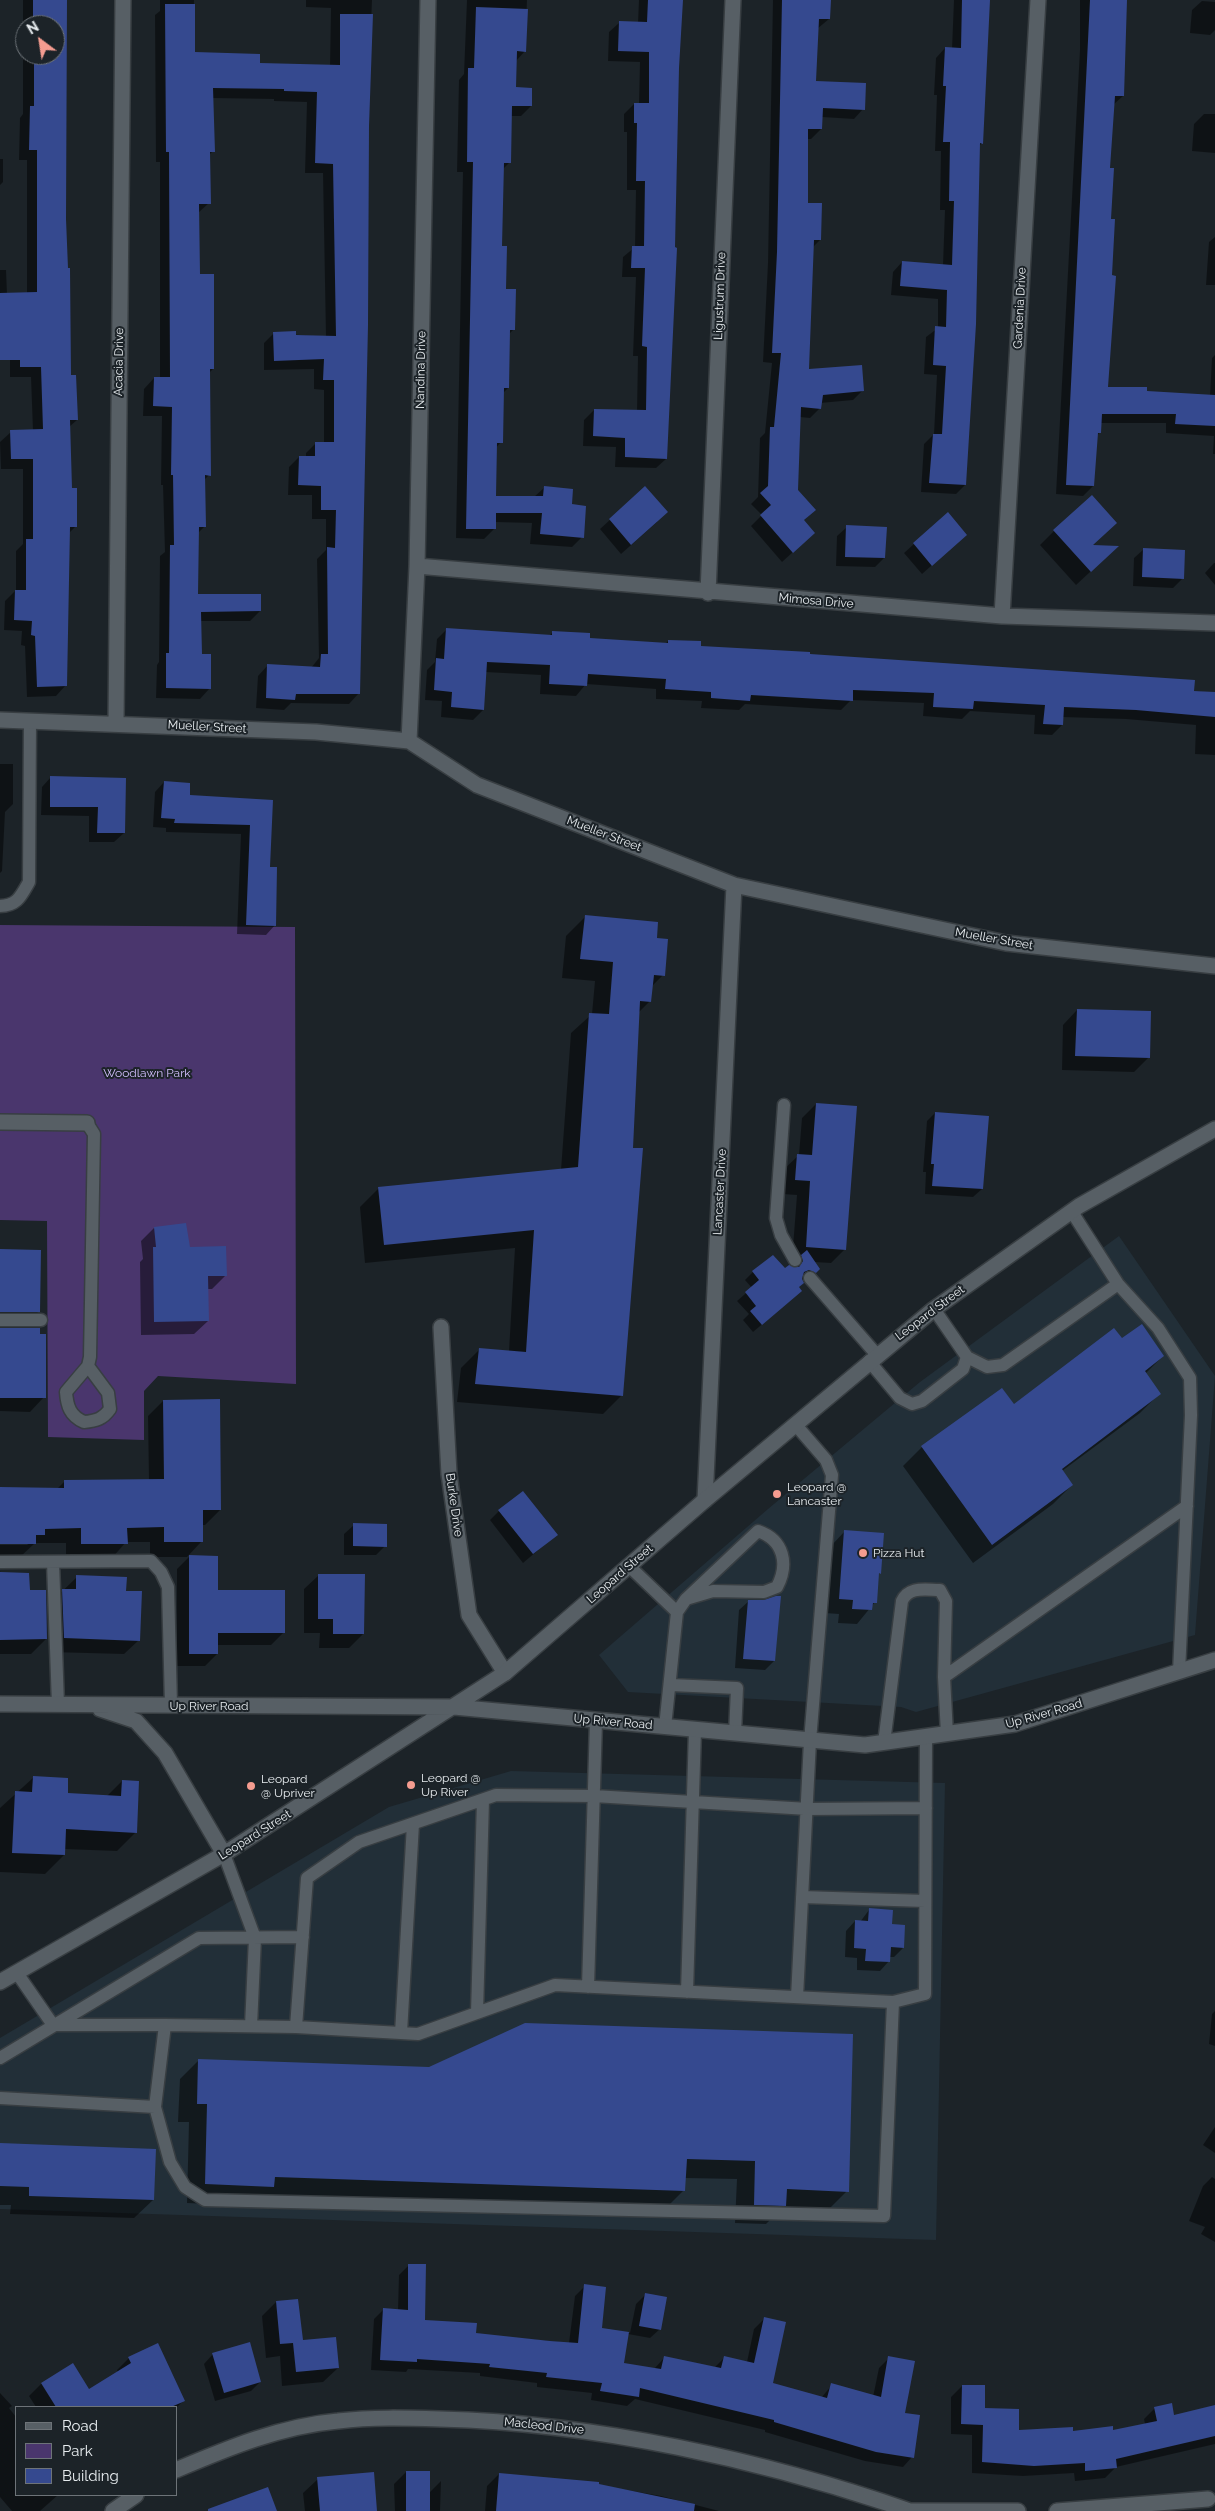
<!DOCTYPE html>
<html>
<head>
<meta charset="utf-8">
<style>
	body { margin:0 }
	#map { position:relative; width:1215px; height:2511px; overflow:hidden; background:#1c2328; font-family:Raleway,sans-serif }
	canvas { display:block }
	.legend { position:absolute; left:15px; top:2406px; width:162px; height:90px; box-sizing:border-box; background:#1c2328; border:1px solid #6d7378; margin:0; padding:6px 9px; list-style:none; font-size:15px; color:#e7ecef }
	.legend li { display:flex; align-items:center; gap:10px; height:25px }
	.legend b { width:25px; border:1px solid #6d7378 }
	.north { position:absolute; left:15px; top:15px; width:50px; height:50px; box-sizing:border-box; background:#1c2328; border:1px solid #6d7378; border-radius:50%; rotate:329deg; font-size:14px; font-weight:700; line-height:20px; text-align:center; color:#e7ecef }
	.north::after { content:''; display:block; margin:auto; width:18px; height:22px; background:#f59c90; clip-path:polygon(50% 0,100% 100%,50% 72%,0 100%) }
</style>
</head>
<body>
<div id="map">
<canvas width="1215" height="2511"></canvas>
<ul class="legend">
<li><b style="height:6px;background:#575f65"></b>Road</li>
<li><b style="height:14px;background:#4a366d"></b>Park</li>
<li><b style="height:14px;background:#35498f"></b>Building</li>
</ul>
<div class="north">N</div>
</div>
<script>
const context = document.querySelector('canvas').getContext('2d');
context.lineJoin = 'round';
function paint(path, color) {
  context.fillStyle = color;
  context.fill(path, 'evenodd');
}
function trace(path, color, width, dash) {
  context.strokeStyle = color;
  context.lineWidth = width;
  context.lineCap = dash ? 'butt' : 'round';
  context.setLineDash(dash || []);
  context.stroke(path);
}
function drawText(font, color, halo, rows, align = 'center') {
  context.font = font + ' Raleway,sans-serif';
  context.lineWidth = 4;
  context.setLineDash([]);
  context.textBaseline = 'middle';
  context.strokeStyle = halo;
  context.fillStyle = color;
  for (const [text, x, y, turn = 0] of rows) {
    context.save();
    context.translate(x, y);
    context.rotate((+turn || 0) * Math.PI / 180);
    context.textAlign = isNaN(turn) ? turn : align;
    if (halo) context.strokeText(text, 0, 0);
    context.fillText(text, 0, 0);
    context.restore();
  }
}
const built = new Path2D(`
	M1119 1236 1215 1376 1195 1635 916 1712 901 1707 628 1692 599 1655 768 1509 920 1382Z
	M511 1771 945 1783 936 2240 0 2209V2038L389 1807Z`);
const green = new Path2D(`
	M0 925 295 927 296 1384 158 1376 144 1391V1440L48 1437 47 1221 0 1220Z`);
const shadow = new Path2D(`
	M23 0H66L65 219 69 376 77 420 69 427 70 489 75 527 68 534 66 685 56 696 27 697 25 646 21 645 22 631 4 630 5 601 16 590V551L23 544V469H1L0 442 11 432 33 431 31 377H10V329H0V270H6L7 294H27V160H19L20 118 23 114ZM25 25H55V55H25Z
	M160 0H194L193 53 259 64 330 66 331 8 306 7V0H372L367 126 359 693 349 704 291 703 284 710 256 708 258 676 268 665 311 668 319 658 317 559 326 550V519H312V495H288L289 467 299 457H306V453L316 443H324V390L314 389V369L264 370V343L274 333 326 337 323 173H305L307 102 274 101V99L212 98 213 151 209 155V203L198 213 199 276 213 369 209 373V475L203 481 205 526 198 533 197 596 260 611 250 621H200V655L210 688 200 699 156 698 157 665 159 662 160 556 165 552 163 485H161L162 416H143L144 389 154 378H160V162H156L155 15 160 11Z
	M467 0H527L525 51 516 61 515 89 531 106 521 116H511L510 162 502 170 501 247 505 291 514 329 509 334 508 388 503 393 501 442 495 449V498L534 497 545 487 570 505 582 537 572 547 530 544 532 523 495 522 494 529 484 539 456 538 463 172H457L459 80 464 74Z
	M639 0H681L678 68 674 293 666 459 656 468 615 467 616 447 583 446 584 420 594 410 637 411 638 356H633L636 277H622L623 257 635 247 636 190H627V132H624V114L634 104H639L640 62 608 61 609 32 619 23H638Z
	M773 0H829V19L817 29 815 82 863 109 854 119 822 117 821 129 811 139H807L806 204 820 240 812 248 808 371 863 390 853 400 820 403V408L810 418 800 417 797 490 814 510 803 521 804 542 782 562 751 526 762 515 751 504 758 497 760 438 765 433 772 363 763 362 768 263Z
	M954 0H989L982 143 979 146 965 485 956 494 921 492 924 444 934 434 937 375 924 374 926 337 938 328V299L891 295 893 272 902 262 943 265 945 210H940L941 151H935L937 95H934L936 58 945 48 952 49Z
	M1080 0H1126L1123 96 1113 105 1109 169 1107 389 1210 396 1212 358 1215 355V454H1213L1214 436 1166 433V423H1101L1100 432 1096 437 1093 486 1083 496 1056 494 1080 50Z
	M1202 1 1215 2V30L1210 35 1190 33 1192 10Z
	M1204 114H1215V153L1192 151 1194 124Z
	M0 159H3V182L0 185Z
	M1215 237V285H1206L1209 242Z
	M645 488 657 522 621 554 600 529Z
	M847 527 884 558 875 567 836 566 837 536Z
	M1054 531 1091 546 1117 547 1076 585 1040 545Z
	M966 535 922 574 904 553 914 544Z
	M1144 549 1182 579 1173 588 1133 586 1134 558Z
	M1214 563H1215V585L1205 573Z
	M447 629 549 636 553 632 588 639 665 644 668 641 700 647 1215 693V755L1195 754 1196 725 1126 719 1062 717V725L1052 735 1034 734 1035 715 970 711 962 719 923 716 924 703 851 700 841 710 745 704 739 710 701 708 702 701 656 699V689L586 684 576 696 540 694 541 675 485 672 483 710 473 720 441 717 442 701 425 700 427 670 435 662 437 639Z
	M0 764H13V804L5 812 2 871 0 873Z
	M51 777 125 779 124 833 114 842H89V816L41 815 42 787Z
	M164 782 188 796 272 801 268 868 275 925 266 935 237 934 241 834 166 832V828L153 827 155 792Z
	M585 917 656 939 663 975 651 987 650 1001 638 1013 622 1395 603 1414 457 1402 461 1368 480 1349 509 1351 515 1248 365 1263 360 1207 379 1188 561 1170 571 1033 592 1014 595 981 562 978 566 936Z
	M1077 1010 1149 1057 1134 1072 1062 1070 1063 1025Z
	M816 1104 845 1249 831 1263 814 1262 818 1269 807 1280 801 1278 792 1299 753 1332 743 1320 749 1314 737 1301 752 1288 745 1280 753 1272 794 1269 792 1260 797 1195 782 1194 783 1170 799 1155 802 1118Z
	M935 1113 982 1189 973 1197 925 1194 926 1172H923L927 1121Z
	M154 1228 188 1248 225 1276 212 1289H207L208 1321 194 1334 141 1335 140 1262 143 1259 141 1241Z
	M0 1250 39 1311 25 1326H0Z
	M0 1329 44 1397 30 1412 0 1411Z
	M1122 1339 1163 1356 1145 1374 1159 1394 1140 1413 1062 1471 1072 1485 1053 1504 973 1563 903 1466 922 1447 1014 1406Z
	M163 1401 220 1510 205 1525H201V1542L187 1557H217V1591L284 1632 271 1645H217V1654L205 1666H177V1569L189 1557H150V1542H126L112 1558H66V1543H35L19 1558H0V1545H27L30 1543H0V1488L57 1489 65 1481 149 1480 148 1416Z
	M499 1511 556 1535 523 1563 490 1520Z
	M354 1525 385 1546 376 1555H344V1534Z
	M845 1531 875 1602 857 1624 838 1623 839 1614 825 1613 831 1546Z
	M0 1571 1 1574 28 1591 46 1639 31 1654H0Z
	M319 1575 363 1634 349 1648H319L320 1633H304V1589Z
	M77 1577 139 1640 124 1654 50 1652 48 1605Z
	M749 1601 774 1661 765 1670 735 1668 739 1610Z
	M34 1777 67 1794 107 1796 122 1781 136 1832 117 1851 64 1849V1855L45 1874 0 1872V1808Z
	M869 1910 891 1925 903 1948 894 1957H889V1961L880 1971 857 1970V1958L845 1957 846 1931 855 1921 860 1922Z
	M1215 2011V2046L1209 2044 1212 2014Z
	M525 2025 847 2191 828 2210 782 2208 766 2224 735 2223 737 2179 685 2178 684 2190 665 2209 254 2206 187 2203 189 2122H178L180 2079 199 2060 429 2069Z
	M1215 2127V2153L1203 2145Z
	M0 2145 153 2200 134 2218 10 2214 11 2205H0Z
	M1212 2177 1215 2179V2242L1201 2234 1205 2227 1189 2221 1203 2186Z
	M409 2265 424 2321 475 2334 569 2343 575 2296 585 2286 600 2329 630 2333 636 2304 645 2295 660 2329 650 2338 628 2334 623 2364 654 2369 664 2358 715 2367 725 2357 747 2362 754 2329 764 2319 772 2384 821 2398 832 2385 873 2397 879 2368 889 2358 912 2457 903 2467 865 2461 765 2432V2430L635 2399 627 2406 591 2400 592 2393 537 2387V2383L480 2376V2373L408 2369 406 2372 371 2370 374 2319 384 2309 398 2310 399 2275Z
	M276 2302 302 2341 338 2368 323 2382 282 2386 280 2356 266 2358 262 2316Z
	M213 2354 260 2382 251 2391 215 2401 204 2364Z
	M129 2358 184 2400 176 2408 36 2407 29 2396 41 2384 72 2364 89 2391 118 2373 117 2370Z
	M962 2386 983 2409 1017 2432 1112 2431 1145 2424 1144 2419 1155 2408 1173 2417 1215 2407V2444L1116 2467 1105 2478 1075 2481 1074 2473 1023 2476 972 2473V2435L951 2434V2397Z
	M0 2393 12 2406 9 2408 16 2417V2495H58L40 2511H12L0 2497Z
	M406 2472 429 2493 441 2481 440 2511H395L394 2484Z
	M499 2474 598 2485 661 2496 719 2511H485L487 2486Z
	M318 2479 376 2511H305L303 2493Z`);
const building = new Path2D(`
	M33 0H67L66 219 68 268H70L71 375H76L78 420H70L72 488H77V527H70L67 686 37 687 35 636 31 635 32 621 14 620 15 590H26V539H33V459H11L10 430 43 429 41 367H20V360H0V293L37 292V150H29L30 106H34V55H55V25H33Z
	M648 0H683L679 68 675 247 677 248 667 459 625 457V438L593 436 594 409 646 410 647 347 642 346 645 268H631L632 246H644L645 181H636L637 123H634V103H649V52L618 51 619 21 647 22Z
	M782 0H831L830 19H819L816 81 866 83 865 110 823 108 822 129H808V203H822L821 240H814L809 369 862 365 864 391 823 395 821 409 801 407 798 490 816 510 804 520 815 533 793 553 760 515 771 505 760 493 768 486 770 427H774L781 353H772L777 252Z
	M962 0H990L983 144 980 143 976 324 966 485 929 483 933 434H942L946 366 933 365 935 326 946 327 947 290 900 286 902 261 952 265 954 201H949L950 142H943L946 86H943L945 47 961 48Z
	M1090 0H1127L1124 96H1115L1110 168H1114L1111 219H1115L1112 275 1116 276 1108 387H1147V391L1215 395V426L1175 424 1176 414H1102L1101 433H1098L1094 486 1066 485Z
	M165 4H195V52L260 54V63L340 65V14H373L369 126 368 325 360 694H296L295 700 266 698 267 664 320 667 321 654H328L327 547 335 548 336 510H321V486L298 485 299 456H315V442H334V380H323L324 359 274 361 273 332 296 331V335L336 336 333 164 315 163 317 92 284 91V89L213 88 215 152H210L211 204H199L200 274H214V369H210L211 476 205 475 206 527H199L198 594H261V611L201 612 202 654H211V689L166 688V653H169L170 545H174L173 475H171L172 407 153 406 154 377H170L169 152H166Z
	M476 7 528 9 526 52 517 51 516 87 532 88V106H512L511 163H504L502 246H507L506 289H516L515 330H510L509 388H504L503 443H497L496 496H543L544 486 573 489 572 504 586 506 584 538 540 534 542 513H496V529H466L473 162H467L468 68H474Z
	M645 486 668 512 631 545 609 519Z
	M1092 495 1117 523 1093 545 1119 546 1091 572 1053 530Z
	M948 512 967 535 932 566 913 543Z
	M846 525 887 527 885 558 845 557Z
	M1143 548 1185 550 1184 579 1142 577Z
	M446 628 552 635V631L590 633V638L668 643V640L701 641V646L810 652V654L1195 680 1194 691 1215 692V717L1136 710 1064 707 1063 725 1043 724 1045 705 974 701 973 709 933 707 934 693 853 690V701L751 695 750 701 711 698V692L665 689 666 679 588 674 587 686 549 684 550 665 487 662 484 710 451 707 452 692 434 690 436 658 444 659Z
	M50 776 126 778 125 833H97L98 807H50Z
	M164 781 190 783V795L273 800 270 867H277L276 926 246 925 250 825 174 823 175 819 161 818Z
	M585 915 658 922 657 938 668 939 665 976 654 975 651 1002 640 1001 633 1148H643L623 1396 475 1384 479 1348 526 1352 534 1230 384 1245 378 1187 578 1167 589 1013 609 1014 613 962 580 959Z
	M1077 1009 1151 1011 1150 1058 1075 1056Z
	M816 1103 857 1106 846 1250 806 1247 810 1181 795 1180 797 1154 812 1155Z
	M935 1112 989 1116 983 1189 932 1186 934 1164H931Z
	M186 1223 190 1247 226 1246 227 1276H208L209 1321 154 1322 153 1247H156L154 1227Z
	M0 1249 41 1250 40 1312H0Z
	M807 1250 820 1269 816 1273 809 1270 804 1272 802 1279 804 1283 799 1287 802 1291 762 1325 750 1311 756 1306 745 1292 759 1280 752 1271 773 1255 785 1268 789 1265 799 1267 803 1261 801 1255Z
	M1142 1324 1164 1356 1145 1371 1161 1394 1062 1469 1073 1485 992 1545 921 1446 1002 1388 1014 1404 1114 1328 1122 1338Z
	M0 1328H40V1334H46V1398H0Z
	M220 1399 221 1510H203V1542H164V1527L127 1528 128 1544H81V1528L45 1529V1535H36V1544H0V1487L64 1488V1480L164 1479 163 1400Z
	M523 1491 558 1535 533 1554 498 1510Z
	M353 1523 387 1524V1547L353 1546Z
	M844 1530 884 1533 881 1574 879 1573 877 1603H873L872 1610 852 1609 853 1600 839 1599Z
	M189 1555 218 1556V1590H285V1633H218V1654H189Z
	M0 1572 29 1573 30 1590H46L47 1639 0 1640Z
	M318 1574H365L364 1634H333V1619H318Z
	M76 1575 127 1577 126 1591H142L140 1641 64 1638 62 1589H76Z
	M776 1596H781L775 1661 743 1659 748 1600H764Z
	M33 1776 68 1778V1793L121 1796 122 1780 139 1781 137 1833 66 1829 65 1855 12 1853 15 1791 32 1792Z
	M869 1908 893 1910 892 1924 905 1925 904 1948 891 1947 890 1962 865 1961 866 1949 854 1948 855 1920 868 1921Z
	M525 2023 853 2034 849 2192 787 2189 786 2206 754 2205 755 2161 687 2159 685 2191 275 2177 274 2187 205 2184 207 2104H197L198 2059 429 2067Z
	M0 2143 156 2149 154 2200 29 2196V2187L0 2186Z
	M408 2264H426L425 2320 477 2323 476 2333 550 2341 578 2343 584 2284 606 2287 602 2328 629 2332 624 2363 661 2369 664 2356 721 2368 724 2356 754 2363 764 2317 786 2322 773 2383 827 2398 831 2383 881 2397 888 2356 915 2361 905 2413 920 2415 914 2458 876 2452 774 2422V2420L640 2388 639 2397 600 2391 602 2383 546 2377 547 2373 489 2367 490 2364 417 2359V2362L380 2360 383 2308 408 2310Z
	M645 2293 667 2297 661 2330 639 2326Z
	M298 2299 303 2340 336 2337 339 2368 296 2372 293 2343 280 2344 276 2301Z
	M250 2342 261 2382 224 2393 212 2353Z
	M158 2343 185 2401 171 2407H56L41 2383 73 2363 89 2389 131 2363 128 2357Z
	M962 2385H985V2408L1019 2409V2430L1073 2427V2431L1113 2426V2430L1157 2421 1154 2407 1172 2403 1174 2415 1215 2405V2436L1116 2459 1117 2468 1085 2471V2463L1034 2466 982 2462 983 2425 961 2424Z
	M406 2471H430V2511H406Z
	M374 2472 377 2511H320L317 2477Z
	M499 2473 599 2482V2484L695 2504 694 2511H496Z
	M268 2487 277 2511H208V2509Z`);
const lane = new Path2D(`
	M0 906C17 906 21 896 29 882L30 721
	M784 1105 776 1218 781 1235 795 1260
	M87 1123 94 1134 90 1357 88 1366 66 1392C67 1406 70 1416 84 1422 96 1421 103 1419 110 1409L108 1393 88 1366
	M1072 1212 1118 1284 1158 1328 1190 1378 1191 1415 1179 1672
	M810 1278 877 1355
	M0 1320H41
	M967 1357 987 1367 1003 1365 1118 1284
	M869 1361 900 1398 912 1404 922 1401 963 1369 967 1357 934 1309
	M795 1424 826 1460 832 1475 810 1741 797 1997
	M0 1562 151 1561 161 1572 168 1587 171 1705
	M53 1562 58 1705
	M629 1566 677 1612 665 1727
	M677 1612 686 1599 758 1531C784 1540 789 1564 777 1587L764 1592 713 1591 686 1599
	M671 1685 737 1688 735 1734
	M947 1734 944 1677 1187 1506
	M884 1743 902 1601C909 1586 925 1590 940 1590L946 1601 944 1677
	M224 1854 255 1938 251 2026
	M802 1897 925 1901
	M17 1973 53 2025H165
	M588 1987 596 1721
	M687 1992 695 1730
	M477 2013 483 1800
	M296 2027 307 1878 359 1842 496 1795 594 1796 808 1809 926 1808
	M401 2033 413 1824
	M0 2058 199 1938 303 1937
	M0 2098 155 2107 165 2025 296 2027 418 2034 555 1985 893 2002 925 1994 926 1737
	M155 2107 170 2162 185 2187 205 2200 884 2216 893 2002`);
const street = new Path2D(`
	M417 566 1002 616 1215 623
	M708 593 733 0
	M1002 616 1038 0
	M0 720 316 732 409 741 477 785 734 885 1006 943 1215 966
	M116 723 123 0
	M409 741 417 566 428 0
	M0 1122 87 1123
	M441 1327 449 1474 469 1615 505 1673
	M705 1500 734 885
	M176 2470C228 2448 281 2426 338 2421 372 2417 406 2418 440 2419 596 2423 763 2460 910 2511
	M113 2511 136 2495
	M910 2511H1018
	M1057 2511 1208 2499`);
const secondary = new Path2D(`
	M0 1704 454 1707 865 1745 1015 1724 1215 1660
	M100 1709 136 1721 165 1753 224 1854
	M0 1982 224 1854 505 1673 705 1500 934 1309 1079 1206 1215 1129`);
const markers = [
	[777,1494,5,"#f59c90"],
	[863,1553,5,"#f59c90"],
	[411,1785,5,"#f59c90"],
	[251,1786,5,"#f59c90"]
];
const streetNames = [
	["Ligustrum Drive",720,296,-88],
	["Gardenia Drive",1020,308,-87],
	["Acacia Drive",119,362,-89],
	["Nandina Drive",421,370,-89],
	["Mimosa Drive",816,601,5],
	["Mueller Street",207,727,3],
	["Mueller Street",604,834,21],
	["Mueller Street",994,939,10],
	["Lancaster Drive",720,1192,-87],
	["Leopard Street",930,1313,-37],
	["Burke Drive",454,1505,82],
	["Leopard Street",620,1574,-41],
	["Up River Road",209,1706],
	["Up River Road",1044,1714,-16],
	["Up River Road",613,1722,5],
	["Leopard Street",255,1835,-32],
	["Macleod Drive",544,2426,6]
];
const parkNames = [
	["Woodlawn Park",147,1073]
];
const poiNames = [
	["Leopard @",787,1487],
	["Lancaster",787,1501],
	["Pizza Hut",873,1553],
	["Leopard @",421,1778],
	["Up River",421,1792],
	["Leopard",261,1779],
	["@ Upriver",261,1793]
];
paint(built, '#222f38');
paint(green, '#4a366d');
paint(shadow, '#0007');
paint(building, '#35498f');
trace(lane, '#383e42', 15);
trace(street, '#383e42', 18);
trace(secondary, '#383e42', 18);
trace(lane, '#575f65', 12);
trace(street, '#575f65', 15);
trace(secondary, '#575f65', 15);
for (const [x, y, r, color] of markers) {
  const dot = new Path2D();
  dot.arc(x, y, r, 0, 2 * Math.PI);
  context.fillStyle = color;
  context.fill(dot);
  trace(dot, '#1c2328', 2);
}
drawText('12px', '#e7ecef', '#1c2328', streetNames);
drawText('12px', '#d2befd', '#1c2328', parkNames);
drawText('12px', '#e7ecef', '#1c2328', poiNames, 'left');
</script>
</body>
</html>
